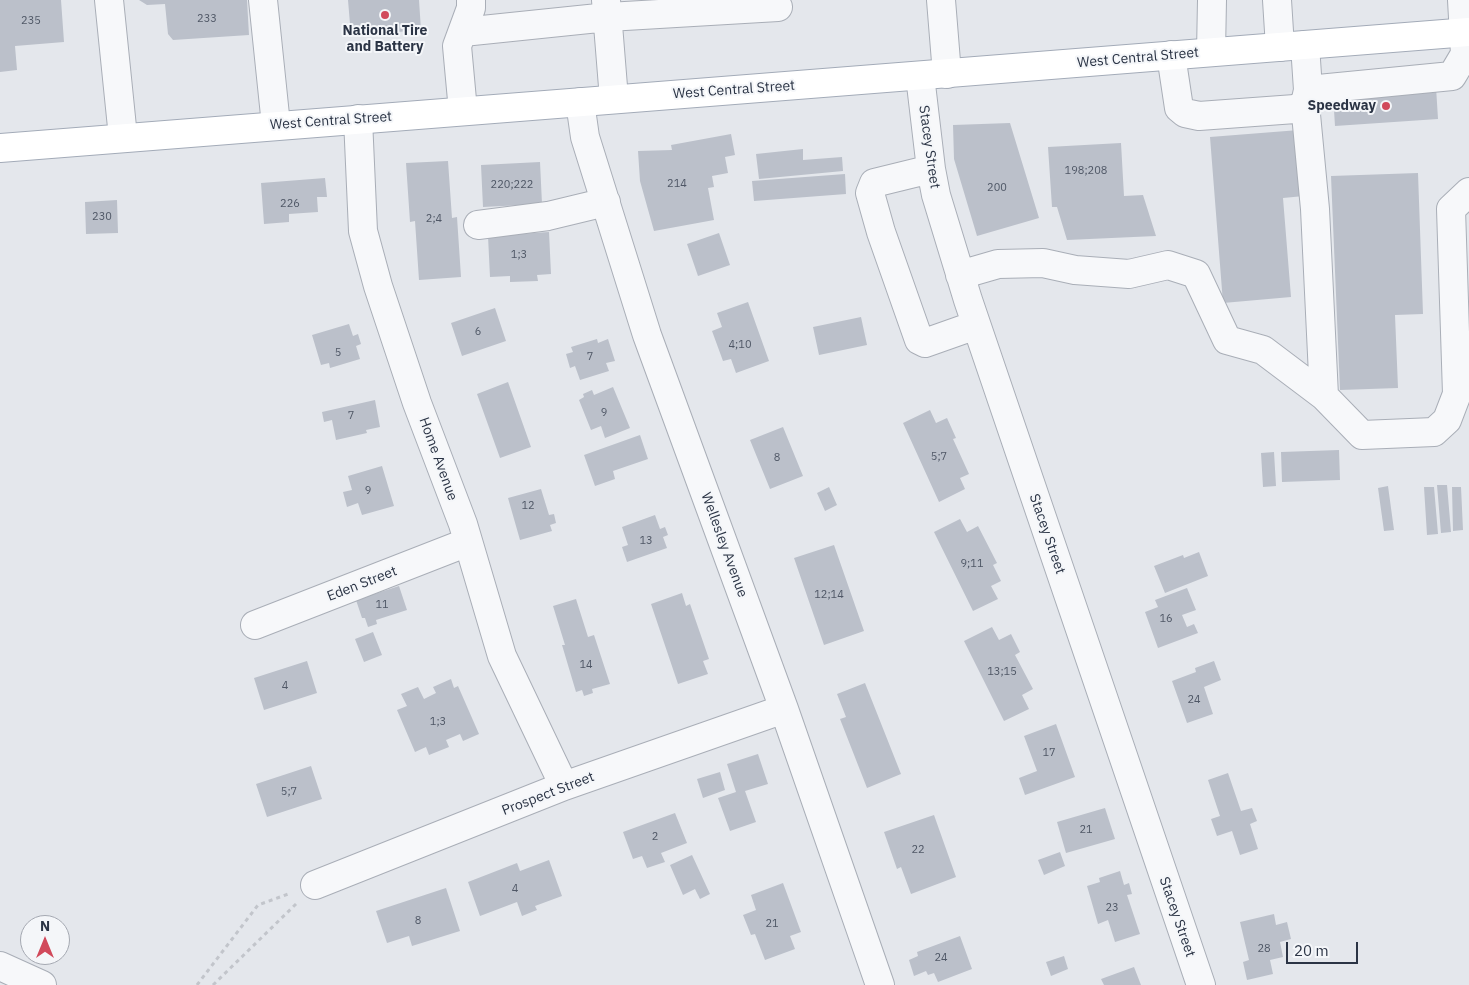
<!DOCTYPE html>
<html>
<head>
<meta charset="utf-8">
<style>
	body { margin:0 }
	#map { position:relative; width:1469px; height:985px; overflow:hidden; background:#e4e7ec; font-family:"IBM Plex Sans",sans-serif }
	canvas { display:block }
	.north { position:absolute; left:20px; top:915px; width:50px; height:50px; box-sizing:border-box; background:#f4f6f9; border:1px solid #a4a8b1; border-radius:50%; rotate:0deg; font-size:14px; font-weight:700; line-height:20px; text-align:center; color:#2b3445 }
	.north::after { content:''; display:block; margin:auto; width:18px; height:22px; background:#d1495b; clip-path:polygon(50% 0,100% 100%,50% 72%,0 100%) }
	.scale { position:absolute; left:1286px; top:942px; width:72px; height:22px; box-sizing:border-box; border:2px solid #2b3445; border-top:0; padding-left:6px; font-size:15px; line-height:18px; white-space:nowrap; color:#2b3445; -webkit-text-stroke:4px #f4f6f9; paint-order:stroke }
</style>
</head>
<body>
<div id="map">
<canvas width="1469" height="985"></canvas>
<div class="north">N</div>
<div class="scale">20 m</div>
</div>
<script>
const context = document.querySelector('canvas').getContext('2d');
context.lineJoin = 'round';
function paint(path, color) {
  context.fillStyle = color;
  context.fill(path, 'evenodd');
}
function trace(path, color, width, dash) {
  context.strokeStyle = color;
  context.lineWidth = width;
  context.lineCap = dash ? 'butt' : 'round';
  context.setLineDash(dash || []);
  context.stroke(path);
}
function drawText(font, color, halo, rows, align = 'center') {
  context.font = font + ' "IBM Plex Sans",sans-serif';
  context.lineWidth = 4;
  context.setLineDash([]);
  context.textBaseline = 'middle';
  context.strokeStyle = halo;
  context.fillStyle = color;
  for (const [text, x, y, turn = 0] of rows) {
    context.save();
    context.translate(x, y);
    context.rotate((+turn || 0) * Math.PI / 180);
    context.textAlign = isNaN(turn) ? turn : align;
    if (halo) context.strokeText(text, 0, 0);
    context.fillText(text, 0, 0);
    context.restore();
  }
}
const building = new Path2D(`
	M0 0H61L64 42 15 46 17 70 0 72Z
	M139 0H247L249 35 173 40 168 34 165 4 147 5Z
	M348 0H419L421 30 351 36Z
	M1436 87 1438 119 1335 126 1333 94Z
	M1010 123 1039 218 977 236 954 159 953 125Z
	M1299 130 1304 196 1283 198 1291 297 1223 303 1210 137Z
	M731 134 735 155 725 157 728 173 712 176 714 187 708 188 714 220 654 231 640 181 638 151 672 150 671 145Z
	M1121 143 1124 196 1143 195 1156 236 1067 240 1057 207H1052L1048 147Z
	M803 149V160L842 157 843 171 759 179 756 154Z
	M448 161 452 218 457 217 461 277 419 280 415 221 410 222 406 163Z
	M540 162 542 204 483 207 481 165Z
	M1418 173 1423 314 1395 315 1398 388 1340 390 1331 176Z
	M845 174 846 194 754 201 752 181Z
	M325 178 327 197H317L318 212 289 214V222L264 224 261 183Z
	M117 200 118 233 86 234 85 202Z
	M549 232 551 274 537 275 538 281 510 282V276L490 277 488 236Z
	M719 233 730 265 698 276 687 244Z
	M748 302 769 361 736 373 731 359 723 361 712 331 722 327 717 313Z
	M495 308 506 341 462 356 451 323Z
	M861 317 867 345 819 355 813 327Z
	M349 324 353 336 358 334 361 344 356 346 360 359 330 368 329 363 321 365 312 335Z
	M597 339 598 343 608 339 615 361 606 363 609 371 580 380 575 366 570 368 566 354 573 352 571 347Z
	M508 382 531 447 500 458 477 394Z
	M613 387 630 428 605 438 601 426 591 430 579 400 584 397 583 394 592 390 594 395Z
	M375 400 380 427 366 430 367 433 336 440 332 420 324 422 322 412Z
	M930 410 936 423 947 418 956 438 953 439 969 474 960 478 965 489 939 502 903 423Z
	M783 427 803 476 770 489 750 440Z
	M640 435 648 459 613 471 615 479 595 486 584 455Z
	M1339 450 1340 480 1282 482 1281 452Z
	M1274 452 1276 486 1263 487 1261 453Z
	M382 466 394 506 362 515 358 503 347 507 343 492 352 490 348 476Z
	M1437 485H1447L1451 532 1441 533Z
	M1388 486 1394 530 1384 531 1378 488Z
	M829 487 837 505 825 511 817 493Z
	M1424 487H1434L1438 534 1427 535Z
	M1452 487H1461L1463 530 1453 531Z
	M541 489 549 515 554 514 556 523 550 525 552 531 520 540 508 498Z
	M655 515 660 529 665 527 668 535 663 537 667 548 627 562 622 547 628 545 622 527Z
	M960 519 967 532 978 526 997 563 993 565 1001 581 991 586 998 599 973 611 934 532Z
	M834 545 864 631 824 645 794 558Z
	M1199 552 1208 576 1165 593 1154 566 1183 555 1184 558Z
	M399 586 407 610 376 620 377 624 368 627 365 618H362L356 600Z
	M1187 588 1196 610 1182 615 1187 627 1194 624 1198 633 1158 648 1145 612 1158 607 1155 600Z
	M682 593 686 606 690 604 709 659 703 661 708 674 678 684 651 604Z
	M576 599 588 637 594 635 610 684 592 689 593 693 584 696 582 690 576 692 562 645H565L553 606Z
	M992 627 999 640 1011 634 1020 652 1015 655 1033 689 1022 695 1029 709 1004 721 964 641Z
	M373 632 382 655 364 662 355 639Z
	M307 661 317 693 264 710 254 678Z
	M1214 661 1221 680 1204 687 1213 714 1187 723 1172 681 1196 672 1195 668Z
	M451 679 454 688 458 686 479 734 463 741 460 734 446 740 449 747 429 755 426 747 415 752 397 710 407 706 401 694 418 687 424 699 436 693 433 687Z
	M865 683 901 774 867 788 840 719 846 717 837 694Z
	M1056 724 1075 777 1025 795 1019 778 1037 771 1024 736Z
	M758 754 768 784 745 791 756 822 730 831 718 798 736 792 727 764Z
	M311 766 322 799 267 817 256 784Z
	M720 772 725 790 703 798 697 779Z
	M1228 773 1241 811 1252 808 1257 821 1250 824 1258 849 1240 855 1232 831 1217 836 1211 819 1220 816 1208 780Z
	M1105 808 1115 839 1066 853 1057 822Z
	M675 813 687 843 661 853 665 862 647 868 642 856 633 859 623 832Z
	M934 815 956 877 911 894 901 867 897 869 884 832Z
	M1060 852 1065 866 1044 875 1038 860Z
	M692 855 710 894 700 899 695 889 683 895 670 865Z
	M549 860 562 896 535 906 537 910 522 916 517 902 480 916 468 882 517 863 520 871Z
	M1120 871 1124 885 1129 883 1132 894 1127 895 1140 934 1115 942 1108 920 1098 924 1087 886 1100 882 1099 878Z
	M783 883 801 932 790 936 795 949 765 960 755 934 751 935 743 915 756 910 751 895Z
	M446 888 460 931 412 946 409 936 387 943 376 911Z
	M1274 914 1276 925 1287 922 1291 939 1280 942 1283 957 1270 960 1273 974 1247 980 1243 962 1249 960 1240 922Z
	M960 936 972 969 938 982 934 973 928 975 926 971 914 976 909 960 918 956 917 952Z
	M1064 956 1068 969 1051 976 1046 962Z
	M1134 967 1141 985H1104L1101 979Z`);
const path = new Path2D(`
	M197 985 258 905 291 893
	M213 985 297 903`);
const minor = new Path2D(`
	M109 0 123 137
	M263 0 276 125
	M606 0 614 99
	M941 0 947 74
	M1277 0 1280 47
	M463 32 608 17 778 7
	M1305 45 1308 90
	M1211 52 1212 0
	M1171 55 1179 108 1185 113 1199 116 1295 109 1305 104 1308 90 1452 76 1465 54 1462 0
	M920 76 931 169 936 195 968 300 1201 985
	M580 102 585 137 647 335 784 709 880 985
	M1305 104 1315 209 1324 396
	M463 111 457 46 471 8V0
	M358 119 363 231 378 286 417 403 463 524 502 656 564 786
	M931 169 874 183 870 193 881 232 919 340 925 343 976 325
	M478 225 548 216 606 202
	M960 275 998 264 1043 263 1075 270 1129 274 1168 265 1196 274 1227 340 1263 350 1324 396 1362 435 1434 432 1447 420 1457 394 1451 209 1469 192
	M255 625 468 542
	M315 885 564 786 784 709
	M0 966 42 985`);
const major = new Path2D(`
	M0 148 1469 32`);
const markers = [
	[385,15,5,"#d1495b"],
	[1386,106,5,"#d1495b"]
];
const numberNames = [
	["233",207,19],
	["235",31,21],
	["198;208",1086,171],
	["214",677,184],
	["220;222",512,185],
	["200",997,188],
	["226",290,204],
	["230",102,217],
	["2;4",434,219],
	["1;3",519,255],
	["6",478,332],
	["4;10",740,345],
	["5",338,353],
	["7",590,357],
	["9",604,413],
	["7",351,416],
	["5;7",939,457],
	["8",777,458],
	["9",368,491],
	["12",528,506],
	["13",646,541],
	["9;11",972,564],
	["12;14",829,595],
	["11",382,605],
	["16",1166,619],
	["14",586,665],
	["13;15",1002,672],
	["4",285,686],
	["24",1194,700],
	["1;3",438,722],
	["17",1049,753],
	["5;7",289,792],
	["21",1086,830],
	["2",655,837],
	["22",918,850],
	["4",515,889],
	["23",1112,908],
	["8",418,921],
	["21",772,924],
	["28",1264,949],
	["24",941,958]
];
const poiNames = [
	["National Tire",385,31],
	["and Battery",385,47],
	["Speedway",1376,106,"right"]
];
const streetNames = [
	["West Central Street",1138,58,-5],
	["West Central Street",734,90,-4],
	["West Central Street",331,121,-4],
	["Stacey Street",929,147,82],
	["Home Avenue",438,459,70],
	["Stacey Street",1047,534,71],
	["Wellesley Avenue",724,545,70],
	["Eden Street",362,584,-21],
	["Prospect Street",548,794,-21],
	["Stacey Street",1177,917,71]
];
paint(building, '#bbc0ca');
trace(minor, '#a9aeb7', 30);
trace(major, '#a3abb8', 30);
trace(path, '#c2c5cb', 3, [4, 4]);
trace(minor, '#f7f8fa', 28);
trace(major, '#fff', 28);
for (const [x, y, r, color] of markers) {
  const dot = new Path2D();
  dot.arc(x, y, r, 0, 2 * Math.PI);
  context.fillStyle = color;
  context.fill(dot);
  trace(dot, '#f4f6f9', 2);
}
drawText('11px', '#4f5766', null, numberNames);
drawText('bold 14px', '#2b3445', '#f4f6f9', poiNames);
drawText('14px', '#2b3445', '#f4f6f9', streetNames);
</script>
</body>
</html>
